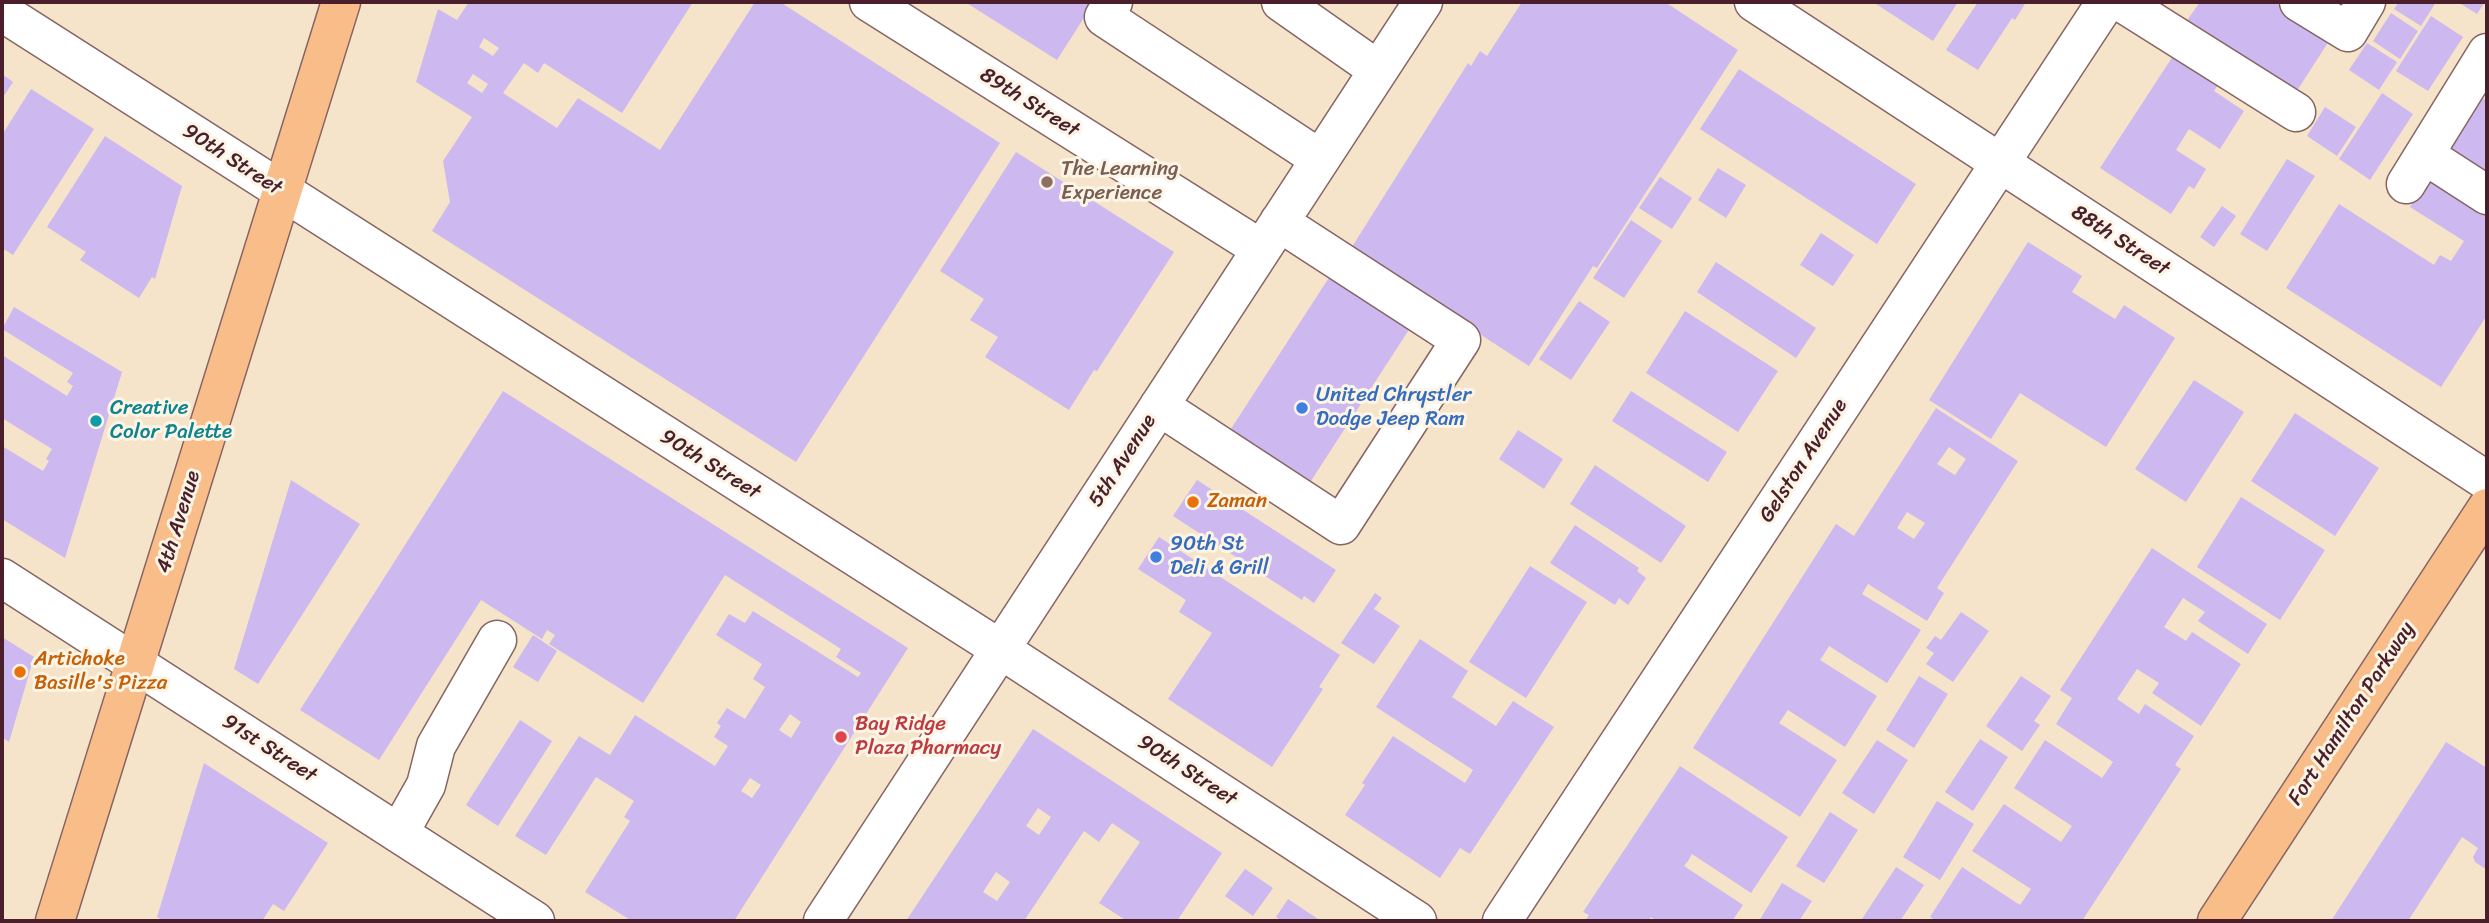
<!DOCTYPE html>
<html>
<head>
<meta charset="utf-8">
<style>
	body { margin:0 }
	#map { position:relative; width:2489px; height:923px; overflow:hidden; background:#f5e4ca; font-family:Sriracha,sans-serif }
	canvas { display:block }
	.frame { position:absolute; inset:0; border:4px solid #4a1f2b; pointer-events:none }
</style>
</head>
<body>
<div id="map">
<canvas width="2489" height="923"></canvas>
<div class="frame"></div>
</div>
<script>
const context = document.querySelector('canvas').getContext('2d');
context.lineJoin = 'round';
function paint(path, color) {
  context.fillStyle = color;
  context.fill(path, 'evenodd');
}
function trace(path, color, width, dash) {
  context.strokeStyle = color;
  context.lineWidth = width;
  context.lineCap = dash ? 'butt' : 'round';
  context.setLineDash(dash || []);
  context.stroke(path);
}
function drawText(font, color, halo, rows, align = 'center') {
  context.font = font + ' Sriracha,sans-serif';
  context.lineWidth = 6;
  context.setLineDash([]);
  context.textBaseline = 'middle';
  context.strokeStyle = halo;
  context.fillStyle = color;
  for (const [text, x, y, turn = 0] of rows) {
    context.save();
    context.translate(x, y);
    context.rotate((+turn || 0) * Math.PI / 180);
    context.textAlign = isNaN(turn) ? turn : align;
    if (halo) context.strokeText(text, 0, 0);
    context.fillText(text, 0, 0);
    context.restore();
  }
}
const building = new Path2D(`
	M469 2H693L622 113 544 63 538 73 524 63 503 93 557 128 578 98 660 150 755 2H780L1000 143 796 462 432 231 450 202 443 161 472 117 416 82 438 9 457 20ZM484 38 499 48 493 56 479 47ZM473 74 488 84 482 93 467 83Z
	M965 2H1094L1057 60Z
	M1522 2H1665L1738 50 1597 268 1593 266 1529 366 1350 250 1468 63 1471 66 1480 51 1487 56Z
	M1873 2H1958L1933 41Z
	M1978 2H2026L2015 20 2012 18 1978 70 1946 50Z
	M2200 2H2274L2331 38 2291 100 2181 29Z
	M2399 2H2436L2421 26 2394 9Z
	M2458 2H2485L2477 14Z
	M2391 13 2418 31 2400 59 2373 41Z
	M2431 16 2463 37 2428 91 2396 71Z
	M2367 43 2397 62 2379 90 2349 70Z
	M2175 53 2220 82 2214 91 2244 111 2220 149 2189 129 2176 150 2206 169 2194 189 2189 186 2171 214 2100 168Z
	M1739 69 1916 184 1877 244 1700 129Z
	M2 74 13 82 2 99Z
	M31 89 94 129 13 255 2 248V135Z
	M2382 93 2413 114 2370 180 2339 159Z
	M2483 98 2487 101V188L2443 159Z
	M2325 107 2356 127 2337 156 2307 136Z
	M105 136 182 186 155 279 152 277 139 298 80 260 86 252 47 227Z
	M1016 152 1174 252 1097 371 1094 370 1069 410 985 357 998 337 970 320 984 299 940 271Z
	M2287 159 2315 176 2267 251 2240 234Z
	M1718 168 1746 185 1726 218 1698 200Z
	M2430 175 2487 211V315L2441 387 2286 288 2339 204 2434 265 2440 255 2451 261 2464 241 2410 207Z
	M1660 177 1692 198 1672 229 1639 208Z
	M2222 206 2236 216 2214 247 2200 237Z
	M1631 220 1662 241 1624 298 1593 278Z
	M1821 233 1854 255 1833 286 1800 265Z
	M2028 242 2082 276 2072 292 2115 319 2124 305 2175 338 2106 447 2020 393 1991 439 1929 400Z
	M1716 262 1816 328 1796 358 1697 292Z
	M1332 273 1412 325 1307 487 1227 435Z
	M1579 301 1610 322 1571 380 1539 359Z
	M14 307 122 372 65 558 2 519V446L43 471 49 461 46 459 52 449 2 418V355L67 396 73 386 67 382 73 373 2 329Z
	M1685 311 1778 371 1738 432 1646 373Z
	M2194 380 2244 412 2186 502 2135 469Z
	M503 391 908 648 734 921H632L585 892 630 821 624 817 634 801 596 777 546 855 515 836 579 736 610 755 635 715 715 766 728 746 714 737 721 726 717 723 727 708 745 719 765 687 753 679 762 664 716 635 729 614 745 623 753 611 858 677 861 673 836 657 841 649 725 575 643 703 549 644 555 635 547 630 542 639 481 600 379 760 300 710ZM790 714 801 722 791 738 779 730ZM750 778 761 785 752 798 741 791Z
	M1631 391 1727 452 1708 482 1612 421Z
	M1936 408 2018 461 1937 588 1944 593 1927 621 1868 584 1862 594 1921 630 1887 683 1829 646 1826 651 1820 660 1877 696 1845 747 1788 710 1779 723 1837 760 1800 817 1693 748 1836 524 1854 536ZM1949 447 1966 459 1955 475 1937 464ZM1907 512 1925 523 1914 539 1897 528Z
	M2295 413 2379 468 2335 536 2251 481Z
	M1518 430 1563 459 1544 489 1499 459Z
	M1595 465 1686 526 1661 563 1570 504Z
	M291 480 360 524 258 684 234 669Z
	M1197 480 1336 570 1314 603 1304 596 1302 600 1173 516Z
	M2241 497 2325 550 2280 620 2197 567Z
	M1575 525 1639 568 1637 571 1646 578 1628 605 1619 598 1615 605 1550 563Z
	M1159 537 1340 655 1319 687 1323 689 1272 767 1168 699 1212 633 1179 612 1186 600 1138 569Z
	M2152 548 2267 624 2248 654 2198 621 2205 612 2183 598 2164 627 2186 641 2192 632 2241 664 2201 726 2152 693 2159 683 2137 669 2117 699 2139 714 2145 704 2194 736 2175 765 2181 769 2082 921H1937L1930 917 1962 867 2020 905 2031 889 1972 851 2004 804 2061 842 2072 826 2014 788 2045 740 2102 778 2113 762 2056 724 2072 698 2060 690Z
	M1530 566 1587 602 1526 698 1469 662Z
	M1375 593 1382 598 1374 609 1400 626 1374 664 1341 643Z
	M1961 612 1989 631 1953 682 1926 664 1934 653 1926 648 1935 636 1941 640Z
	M533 635 557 651 538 682 513 667Z
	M2 637 34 657 9 742 2 737Z
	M1420 639 1468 671 1452 697 1496 726 1513 701 1554 727 1470 854 1460 848 1440 878 1345 815 1365 785 1362 783 1393 736 1465 783 1473 770 1376 707Z
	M1919 676 1948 694 1914 748 1886 730Z
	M2021 676 2051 696 2034 721 2040 725 2022 751 1986 726Z
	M520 720 552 741 498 826 466 805Z
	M1033 729 1222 853 1177 921H1127L1099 903 1140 842 1112 823 1099 842 1084 831 1024 921H906ZM1038 808 1051 817 1039 835 1026 826ZM996 872 1010 882 997 901 983 892Z
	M1980 739 2008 757 1973 811 1945 792Z
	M1877 740 1908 760 1874 814 1842 793Z
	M2446 742 2487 768V870L2475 862 2473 857 2478 848 2462 837 2408 921H2331Z
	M204 763 328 843 284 911 273 904 262 921H164L157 917Z
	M1680 766 1788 837 1751 893 1692 854 1688 861 1684 866 1743 905 1732 921H1656L1651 917 1648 921H1585L1589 915 1583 912Z
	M1937 801 1974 824 1940 880 1903 857Z
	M1830 812 1858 830 1824 883 1796 866Z
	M1896 867 1924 885 1900 921H1865L1862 919Z
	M1245 869 1273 888 1253 916 1225 896Z
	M1782 883 1812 901 1799 921H1759Z
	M1288 899 1321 921H1282L1276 917Z`);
const minor = new Path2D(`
	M869 2 1261 249
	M1113 2 1104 17 1320 159
	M1281 2 1378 70
	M1754 2 2487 481
	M2121 2 2296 112
	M2299 2 2348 32 2366 2
	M2 12 1000 649 1417 921
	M2425 155 2487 195
	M2406 184 2487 53
	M1159 406 1341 525 1461 340 1279 222
	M2 578 535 921
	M399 833 426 785 436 746 497 640
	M823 921 1423 2
	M1502 921 2106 2`);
const major = new Path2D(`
	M55 921 341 2
	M2217 921 2487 508`);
const markers = [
	[1047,182,7,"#8d6e63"],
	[1302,408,7,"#3f7fe0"],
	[96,421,7,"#0f9aa8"],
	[1193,502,7,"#e8710a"],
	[1156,557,7,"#3f7fe0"],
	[20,672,7,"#e8710a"],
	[841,737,7,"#e0444e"]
];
const streetNames = [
	["89th Street",1029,103,32],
	["90th Street",232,160,33],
	["88th Street",2120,241,33],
	["5th Avenue",1123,461,-57],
	["Gelston Avenue",1804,461,-57],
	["90th Street",710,465,32],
	["4th Avenue",179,522,-73],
	["Fort Hamilton Parkway",2352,714,-57],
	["91st Street",269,749,33],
	["90th Street",1187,771,33]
];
const educationNames = [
	["The Learning",1061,170],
	["Experience",1061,194]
];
const shopNames = [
	["United Chrystler",1316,396],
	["Dodge Jeep Ram",1316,420],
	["90th St",1170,545],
	["Deli & Grill",1170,569]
];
const cultureNames = [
	["Creative",110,409],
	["Color Palette",110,433]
];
const foodNames = [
	["Zaman",1207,502],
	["Artichoke",34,660],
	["Basille's Pizza",34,684]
];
const healthNames = [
	["Bay Ridge",855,725],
	["Plaza Pharmacy",855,749]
];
paint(building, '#cdb8ef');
trace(minor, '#866463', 41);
trace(major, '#866463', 41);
trace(minor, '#fff', 38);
trace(major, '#f8bd89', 38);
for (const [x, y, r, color] of markers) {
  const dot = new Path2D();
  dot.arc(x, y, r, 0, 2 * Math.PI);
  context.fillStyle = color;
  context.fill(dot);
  trace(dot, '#fcf5e5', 2.5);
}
drawText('21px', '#4a1f2b', '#fcf5e5', streetNames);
drawText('21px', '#785e54', '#fcf5e5', educationNames, 'left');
drawText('21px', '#366cbe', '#fcf5e5', shopNames, 'left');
drawText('21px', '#0d838f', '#fcf5e5', cultureNames, 'left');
drawText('21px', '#c56008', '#fcf5e5', foodNames, 'left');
drawText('21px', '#be3a42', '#fcf5e5', healthNames, 'left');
</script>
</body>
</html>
